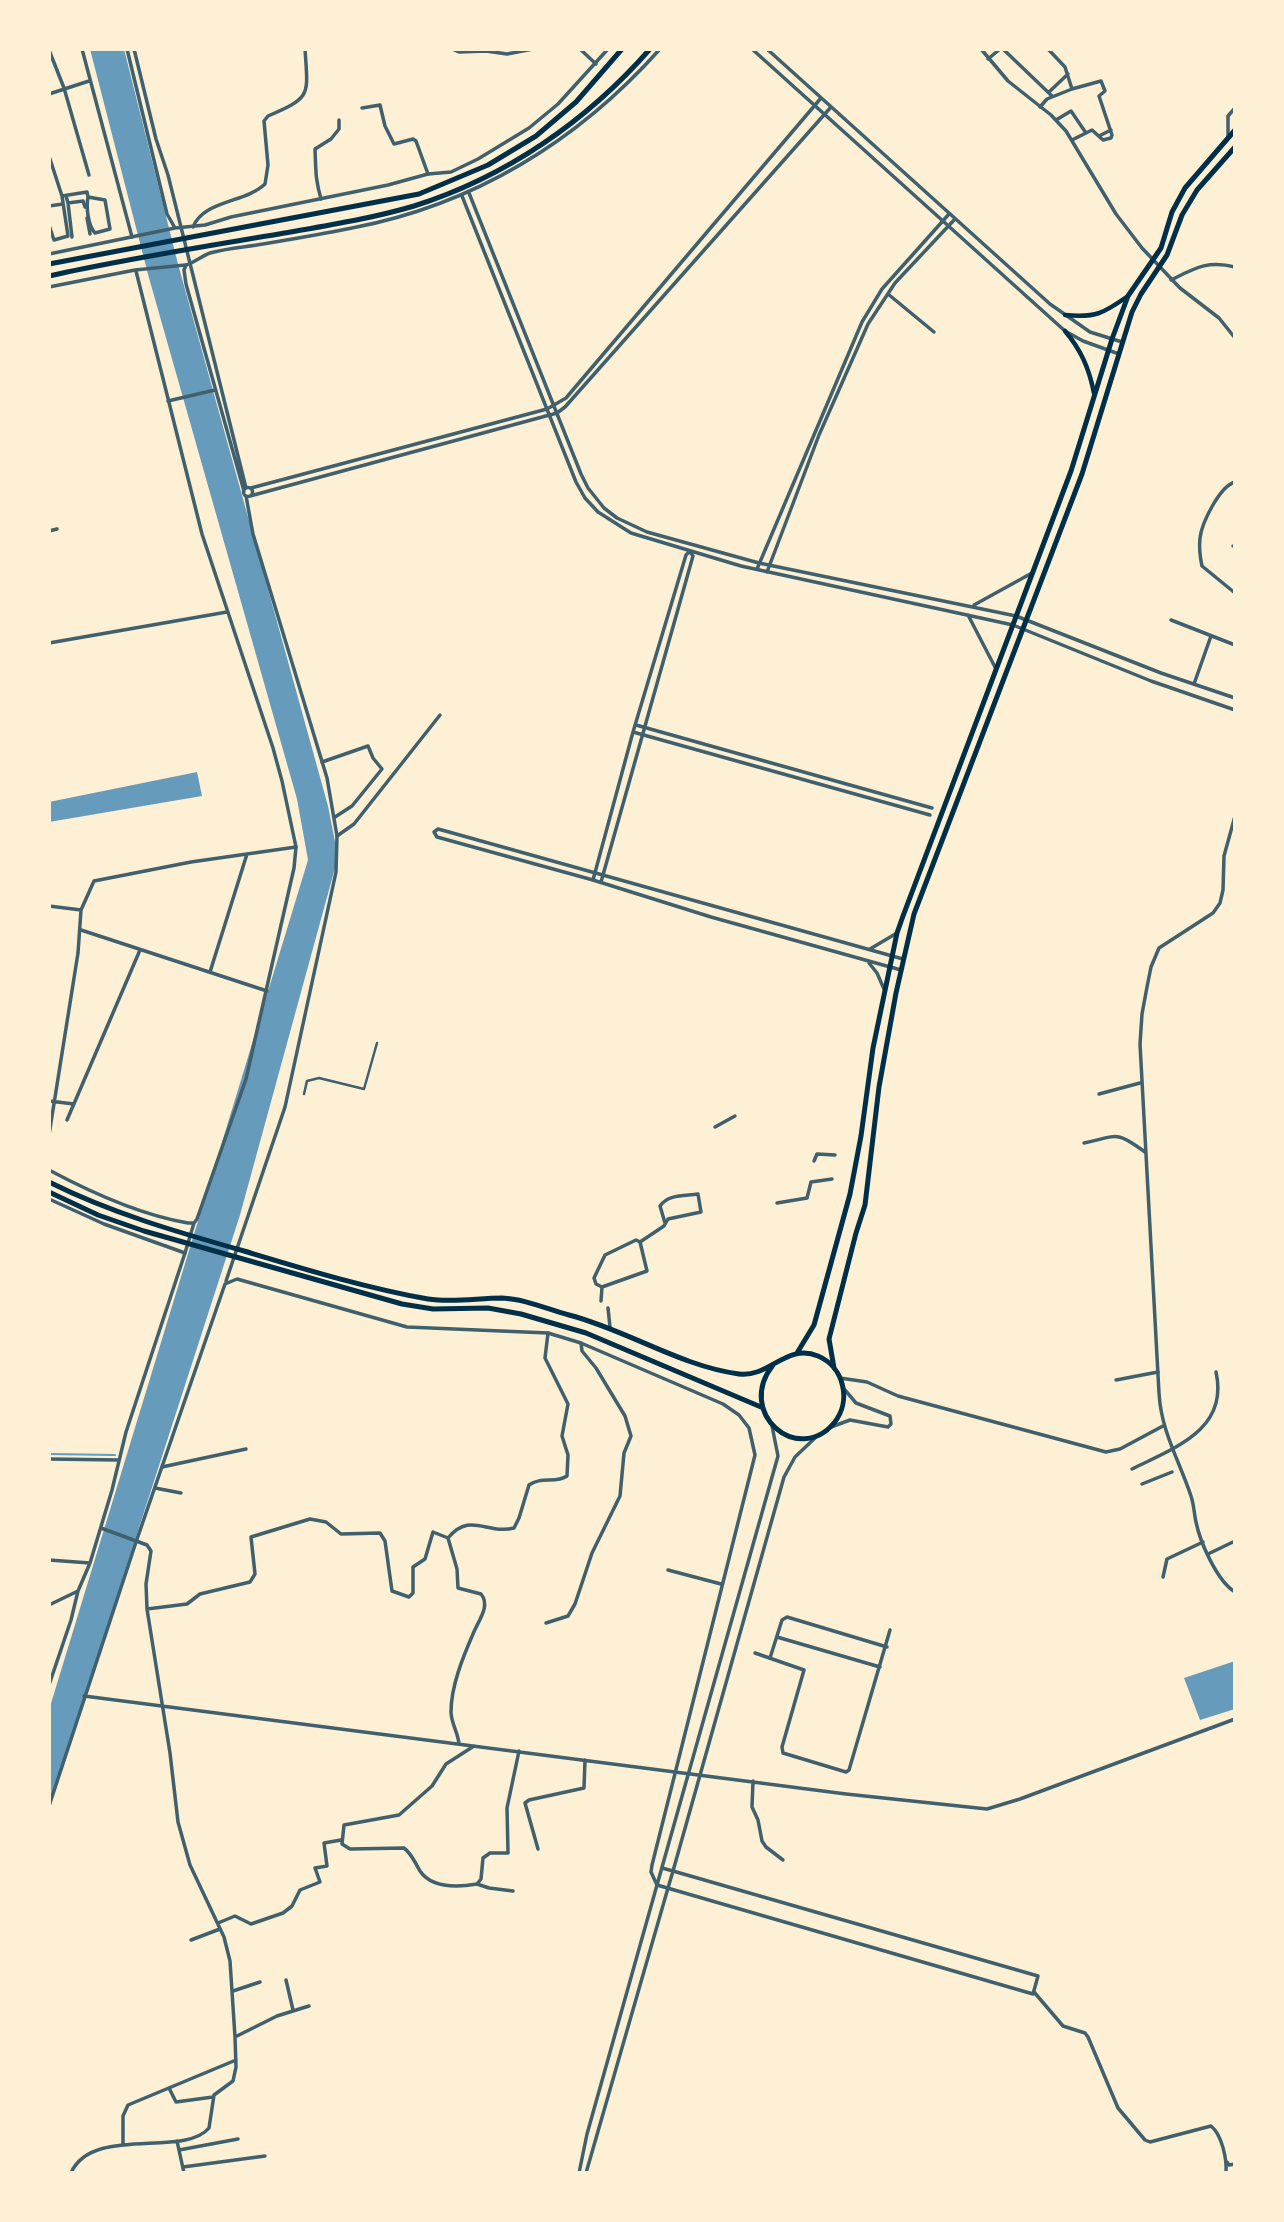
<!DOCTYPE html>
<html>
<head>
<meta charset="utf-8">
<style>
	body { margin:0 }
	#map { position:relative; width:1284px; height:2222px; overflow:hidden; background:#fdf0d5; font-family:"Varela Round",sans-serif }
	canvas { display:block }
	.frame { position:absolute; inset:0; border:51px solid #fdf0d5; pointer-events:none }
</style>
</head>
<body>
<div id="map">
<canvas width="1284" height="2222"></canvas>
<div class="frame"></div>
</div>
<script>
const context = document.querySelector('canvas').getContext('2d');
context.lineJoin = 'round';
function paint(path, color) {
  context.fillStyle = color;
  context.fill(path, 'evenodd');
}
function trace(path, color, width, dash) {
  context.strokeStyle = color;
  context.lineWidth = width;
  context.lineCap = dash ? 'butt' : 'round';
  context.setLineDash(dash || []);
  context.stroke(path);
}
const water = new Path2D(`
	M90 49H124L178 264 328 806 338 857 240 1215 49 1806V1710L308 860 297 799 149 278Z
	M197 772 202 796 49 822V802Z
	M1235 1661V1709L1200 1720 1184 1678Z`);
const stream = new Path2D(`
	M49 1454 115 1455`);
const pedestrian = new Path2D(`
	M304 1094 307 1081 319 1078 364 1089 377 1043`);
const minor = new Path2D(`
	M82 49 132 237
	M452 49 459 52 486 51 507 54 533 49
	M580 49 596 64
	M1003 49 1052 96
	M49 50 64 88 89 175
	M988 59 1000 49
	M1049 92 1068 74
	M49 94 89 81
	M1040 107 1047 99 1072 89 1065 67 1048 49
	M362 108 380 105 385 126 394 144 413 139 416 141 428 174
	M1056 120 1071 111 1086 133
	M1099 136 1111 130
	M1228 138V116L1235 108
	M1072 140 1092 130 1103 140 1111 138 1112 135 1099 96 1105 91 1101 81 1072 89
	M49 156 62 196 87 192 88 197 105 200 110 229 95 233C88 226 86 207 88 197
	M469 193 581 474 588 488 604 508 617 518 647 532 759 563 1016 616 1161 673 1235 698
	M66 196 68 203 83 201 85 207
	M462 196 576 482 585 498 598 512 631 533 741 566 1013 625 1151 681 1235 710
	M321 199C315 178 316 170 315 149L331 139 339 129V120
	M68 203 72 237
	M49 206 63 204
	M87 218 90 234
	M49 225 54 240 68 236 62 196
	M193 227C204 200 245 203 265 184L268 165 264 121 268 116C312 97 308 96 305 49
	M1171 280C1195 268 1208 260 1235 267
	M888 294 934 332
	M1235 482C1220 486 1202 522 1200 538 1199 547 1200 557 1202 566L1235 593
	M49 531 57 529
	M1233 546H1235
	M757 569 862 322 882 289 949 214
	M767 572 819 435 868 324 895 283 955 219
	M974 605 1032 573
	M968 615 996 669
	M1171 620 1235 645
	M49 643 227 612
	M1194 684 1211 636
	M636 725 932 808
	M633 732 930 815
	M322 762 368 746 373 758 382 769 352 806 335 817
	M337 836 354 824 440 715
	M593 880 633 732 686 555 690 551
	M601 882 693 556 690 552
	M49 906 81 910
	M81 930 267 991
	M210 972 247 854
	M1099 1094 1140 1083
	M49 1101 74 1104
	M67 1120 140 950
	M715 1127 735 1116
	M49 1135 78 953 81 910 94 881 191 862 296 847
	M1084 1143C1118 1136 1115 1130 1145 1152
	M814 1161 817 1154 835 1155
	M777 1203 807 1198 811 1182 832 1179
	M602 1287 596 1284 594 1278 605 1255 636 1240 640 1242
	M601 1301 602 1287 647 1271 640 1242 664 1226 668 1219 701 1212 698 1194C685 1196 668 1194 660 1206L665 1223
	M608 1308 610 1327
	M1116 1380 1158 1372
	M49 1459 118 1460
	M162 1467 246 1449
	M1132 1469C1174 1448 1229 1430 1216 1372
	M1142 1484 1172 1472
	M155 1488 181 1493
	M448 1538 457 1569 458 1588 481 1594C491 1606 478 1621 473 1634 463 1657 451 1686 451 1712 451 1723 458 1732 459 1744
	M1208 1554 1235 1541
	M49 1560 90 1563
	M668 1570 721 1584
	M1163 1577 1167 1559 1203 1542
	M49 1605 78 1591
	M147 1609 187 1604 200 1594 250 1582 255 1574 251 1537 310 1519 326 1522 341 1534 380 1533 385 1541 392 1591 409 1597 413 1593V1567L425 1559 433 1532 448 1538C470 1511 487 1535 514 1528L519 1518 529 1485C541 1476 556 1484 567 1476L568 1455 562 1436 568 1404 545 1358 548 1333
	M546 1623 568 1616 575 1604 592 1553 620 1496 624 1453 631 1436 625 1416 596 1368 582 1351 581 1343
	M777 1637 880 1667
	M755 1653 804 1670 782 1747 783 1753 846 1772 849 1770 890 1630
	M770 1658 782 1620 787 1617 887 1647
	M49 1685 71 1620 78 1591 90 1563 112 1490 126 1432 185 1253
	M84 1696 846 1794 987 1809 1020 1799 1235 1719
	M474 1746 446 1764 432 1786 399 1815 344 1825 342 1844 350 1849 404 1848C412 1854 415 1863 420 1871 432 1889 459 1887 477 1884L481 1879 483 1858 490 1853H508L507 1808 519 1751
	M753 1781 752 1807 758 1820 762 1841 766 1847 783 1860
	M538 1849 525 1803 529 1800 584 1788 585 1760
	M477 1884 489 1888 513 1891
	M218 1923 235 1916 251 1924 283 1913 292 1906 300 1890 320 1882 315 1868 327 1866 324 1843 341 1840
	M191 1940 220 1929
	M286 1980 293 2010
	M233 1991 260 1982
	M1034 1992 1063 2026 1085 2033 1088 2037 1118 2108 1145 2140 1150 2142 1211 2126C1222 2135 1227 2159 1226 2173
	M235 2037 277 2016 309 2006
	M169 2088 176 2102 213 2097
	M177 2141 184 2173
	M123 2144V2116L128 2105 236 2060
	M179 2150 238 2139
	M1227 2162 1229 2165 1235 2164
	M183 2167 265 2156
	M71 2173C92 2125 184 2158 209 2128L214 2095 233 2081 236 2067 235 2037 230 1961 224 1937 190 1865 178 1822 170 1753 147 1609 146 1584 151 1551 147 1545 101 1528
	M579 2173 587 2134 657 1885
	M586 2173 668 1888`);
const tertiary = new Path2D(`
	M127 49 167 214 175 228
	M134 49 156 139 168 175 246 488
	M752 49 1065 331 1083 341 1119 354
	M767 49 1050 304 1090 332 1122 342
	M981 49 1008 81 1051 115 1066 131 1116 214 1142 248 1180 288 1219 318 1235 338
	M49 254 175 228 205 225 231 217 388 185 428 174 451 172 478 159 529 128 558 104 608 49
	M49 287 135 270 185 265
	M168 401 215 390
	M243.5 492a4.5 4.5 0 1 1 9 0a4.5 4.5 0 1 1-9 0Z
	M251 488 547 409 566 398 821 98
	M244 491 186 284 184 270 186 265C195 262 202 256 210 253 227 248 246 247 263 244 293 239 323 234 352 228 474 205 578 141 660 49
	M250 496 557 413 565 407 831 107
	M1235 816 1224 856 1223 890 1220 903 1213 913 1159 948 1151 967 1147 987 1142 1014 1140 1044 1159 1393C1161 1431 1179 1460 1191 1496 1194 1505 1194 1513 1196 1522 1200 1542 1217 1581 1235 1592
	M870 949 897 933
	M869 963 877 973 884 989
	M901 970 711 917 593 880 437 837 434 832 438 829 449 832 903 959
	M49 1170C92 1193 140 1215 188 1223H194L197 1219 246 1079 294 868 296 847 282 781 273 748 202 534 136 271
	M49 1199 104 1224 185 1253 194 1223
	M226 1281 285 1107 336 872 337 836 327 778 253 534 246 496
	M840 1378 867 1382 898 1396 1106 1452 1120 1449 1163 1426
	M772 1426 778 1456 657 1885 1033 1994 1038 1976 673 1871 784 1477 795 1457 815 1438
	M831 1427 850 1420 888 1427 891 1424 890 1416 856 1403 845 1390
	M49 1806 136 1542 225 1284 237 1279 407 1327 548 1333 581 1343 723 1404 739 1415 749 1428 755 1455 652 1865 651 1872 657 1885
	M662 1868 673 1871 668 1888`);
const secondary = new Path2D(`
	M1065 315C1096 318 1104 313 1128 296
	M1065 331C1081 350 1089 368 1094 393`);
const primary = new Path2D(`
	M49 264 419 194 488 165 536 136 576 102 622 49
	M49 276C125 259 202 247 279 234 324 226 370 219 414 206 506 177 587 121 650 49
	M49 1182C111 1213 177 1232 244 1251 304 1269 366 1288 428 1299 453 1303 478 1298 502 1298 525 1299 547 1309 569 1315 627 1330 680 1366 739 1374 769 1378 786 1343 818 1356 844 1367 852 1401 834 1423 798 1466 735 1413 773 1365
	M49 1192 98 1215 144 1231 402 1304 433 1309 488 1308 521 1314 586 1333 761 1407
	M797 1353 814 1325 850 1194 861 1136 873 1048 897 933 903 916 1071 471 1112 339 1128 296 1161 248 1172 212 1185 188 1235 130
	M834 1368 829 1339 856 1233 865 1205 879 1087 896 993 914 914 1082 474 1132 312 1141 294 1167 255 1182 215 1197 190 1235 147`);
paint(water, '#669bbc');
trace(stream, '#669bbc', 2);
trace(pedestrian, '#3f606c', 2.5);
trace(minor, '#3f606c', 3.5);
trace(tertiary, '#3f606c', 3.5);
trace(secondary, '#003049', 4.5);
trace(primary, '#003049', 5);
</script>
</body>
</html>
